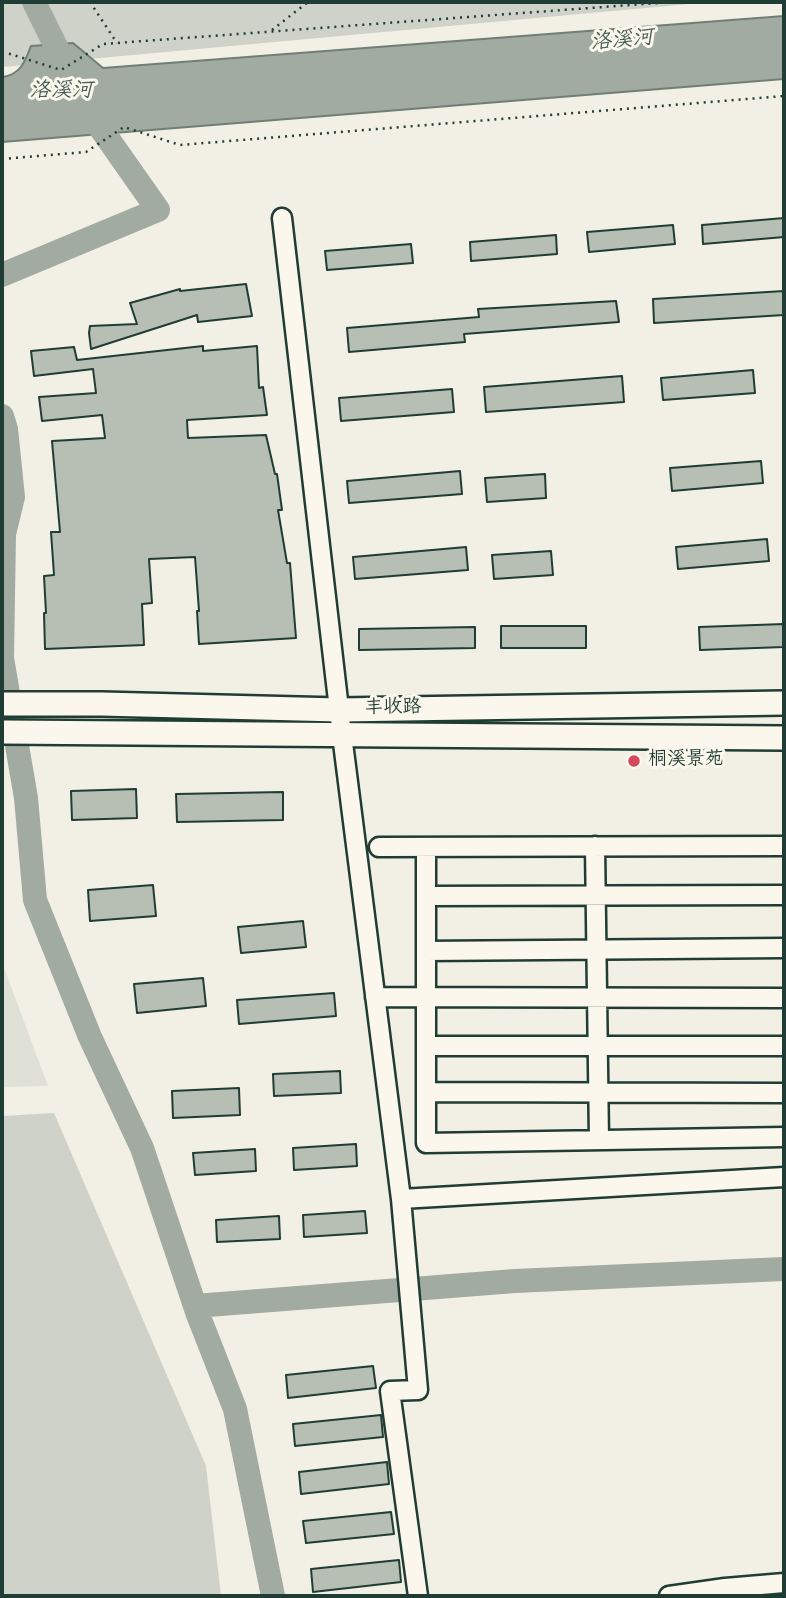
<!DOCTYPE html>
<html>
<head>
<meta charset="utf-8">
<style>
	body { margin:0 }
	#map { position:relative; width:786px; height:1598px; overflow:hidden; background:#f2f0e5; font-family:Kalam,sans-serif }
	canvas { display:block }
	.frame { position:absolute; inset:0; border:4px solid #1f3d34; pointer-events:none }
</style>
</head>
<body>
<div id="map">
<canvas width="786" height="1598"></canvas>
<div class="frame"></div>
</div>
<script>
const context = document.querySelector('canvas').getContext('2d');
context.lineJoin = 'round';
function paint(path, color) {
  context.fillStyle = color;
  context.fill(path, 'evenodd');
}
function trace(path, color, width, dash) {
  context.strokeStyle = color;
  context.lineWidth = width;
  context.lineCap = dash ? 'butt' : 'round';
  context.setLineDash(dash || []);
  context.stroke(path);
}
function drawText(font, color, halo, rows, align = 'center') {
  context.font = font + ' Kalam,"LXGW WenKai TC",sans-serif';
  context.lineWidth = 6;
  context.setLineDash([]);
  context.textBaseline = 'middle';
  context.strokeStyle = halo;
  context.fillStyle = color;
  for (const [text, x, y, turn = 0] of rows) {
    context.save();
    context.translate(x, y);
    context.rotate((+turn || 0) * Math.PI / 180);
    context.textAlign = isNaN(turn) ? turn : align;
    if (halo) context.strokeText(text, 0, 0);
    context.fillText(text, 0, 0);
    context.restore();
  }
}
const built = new Path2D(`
	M2 962 48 1086 2 1087Z`);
const green = new Path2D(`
	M2 2H711L2 67Z
	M54 1113 206 1466 221 1596H2V1116Z`);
const water = new Path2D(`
	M784 16V79L2 142V77C20 75 25 62 31 46L73 43 103 68Z`);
const river = new Path2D(`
	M34 2 69 73
	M2 275 158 210 85 106
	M2 416 6 429 13 497 4 534 2 658 26 798 35 900 90 1037 142 1148 197 1312 235 1409 273 1596
	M195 1306 515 1281 784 1269`);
const building = new Path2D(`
	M784 218V237L703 244 702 225Z
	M673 225 675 244 589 252 587 232Z
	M556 235 557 254 471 261 470 242Z
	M411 244 413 263 327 270 325 251Z
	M246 284 252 316 198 322 197 315 91 349 89 333 90 326 137 324 130 303 180 289V291Z
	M784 291V315L654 323 653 299Z
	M616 301 619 322 464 334 465 342 349 352 347 328 479 317 478 309Z
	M203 346V351L257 346 259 388 263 387 267 415 187 420 188 438 266 435 275 474H277L282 510H278L287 563H290L296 638 199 644 197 611H199L195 557 149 559 152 603 142 604 144 645 45 649 44 613H46L44 576 54 575 51 532H60L52 441 105 438 102 415 42 421 39 397 96 393 93 369 34 376 31 351 74 347 77 360Z
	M753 370 755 393 663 400 661 378Z
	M622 376 624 402 486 412 484 387Z
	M452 389 454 412 341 421 339 398Z
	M761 461 763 483 672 491 670 468Z
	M460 471 462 494 349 503 347 481Z
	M545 474 546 498 487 502 485 478Z
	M767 539 769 561 678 569 676 547Z
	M466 547 468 570 355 579 353 557Z
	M551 551 553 575 494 579 492 555Z
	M784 624V647L700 650 699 627Z
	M501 626H586V648H501Z
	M475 627V648L359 650V629Z
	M136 789 137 818 72 820 71 791Z
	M283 792V820L177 822 176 794Z
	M153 885 156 916 90 921 88 890Z
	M303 921 306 947 241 953 238 927Z
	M203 978 206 1006 137 1013 134 984Z
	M334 993 336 1016 239 1024 237 1000Z
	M340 1071 341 1093 274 1096 273 1074Z
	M239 1088 240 1115 173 1118 172 1091Z
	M356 1144 357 1166 294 1170 293 1148Z
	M255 1149 256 1171 195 1175 193 1153Z
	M365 1211 367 1233 304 1237 303 1215Z
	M279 1216 280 1239 217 1242 216 1220Z
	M373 1366 376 1388 288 1398 286 1375Z
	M381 1415 383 1437 295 1446 293 1424Z
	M387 1462 389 1484 301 1494 299 1472Z
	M391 1512 394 1534 306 1543 303 1521Z
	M399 1560 401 1582 313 1592 311 1569Z`);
const path = new Path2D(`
	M90 2 117 43
	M272 30 308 2
	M2 53H7L61 70 103 44 671 2
	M2 159 86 152 124 127 180 145 784 96`);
const minor = new Path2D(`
	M282 218 342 735 401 1199 418 1390 390 1391 418 1596
	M595 846 599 1140
	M379 847 784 846
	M426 847V1143L784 1137
	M426 896 784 895
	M426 951 784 948
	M375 997 784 998
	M426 1046H784
	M426 1092 784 1093
	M401 1199 784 1177
	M669 1596 725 1588 784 1583`);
const major = new Path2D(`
	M2 704H102L339 710 784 703
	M2 732 784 738`);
const markers = [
	[634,761,7,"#d1495b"]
];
const streetNames = [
	["丰收路",393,709,-1]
];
const poiNames = [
	["桐溪景苑",648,761]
];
const waterNames = [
	["洛溪河",622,42,-5],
	["洛溪河",61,92]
];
paint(built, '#e0e1d6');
paint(green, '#cfd2c8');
paint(water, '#a2aba1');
trace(water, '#6e7f75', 2);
trace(river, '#a2aba1', 24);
paint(building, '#b7beb3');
trace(building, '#1f3d34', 2);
trace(minor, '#1f3d34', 23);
trace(major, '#1f3d34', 28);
trace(path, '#1f3d34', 2.5, [2, 5]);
trace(minor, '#fbf7ec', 18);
trace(major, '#fbf7ec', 23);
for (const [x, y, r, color] of markers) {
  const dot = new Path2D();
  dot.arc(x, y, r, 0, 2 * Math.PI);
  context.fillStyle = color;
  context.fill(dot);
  trace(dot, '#fbf7ec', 2.5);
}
drawText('19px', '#1f3d34', '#fbf7ec', streetNames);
drawText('19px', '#1f3d34', '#fbf7ec', poiNames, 'left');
drawText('italic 21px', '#465e55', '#fbf7ec', waterNames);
</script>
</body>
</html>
